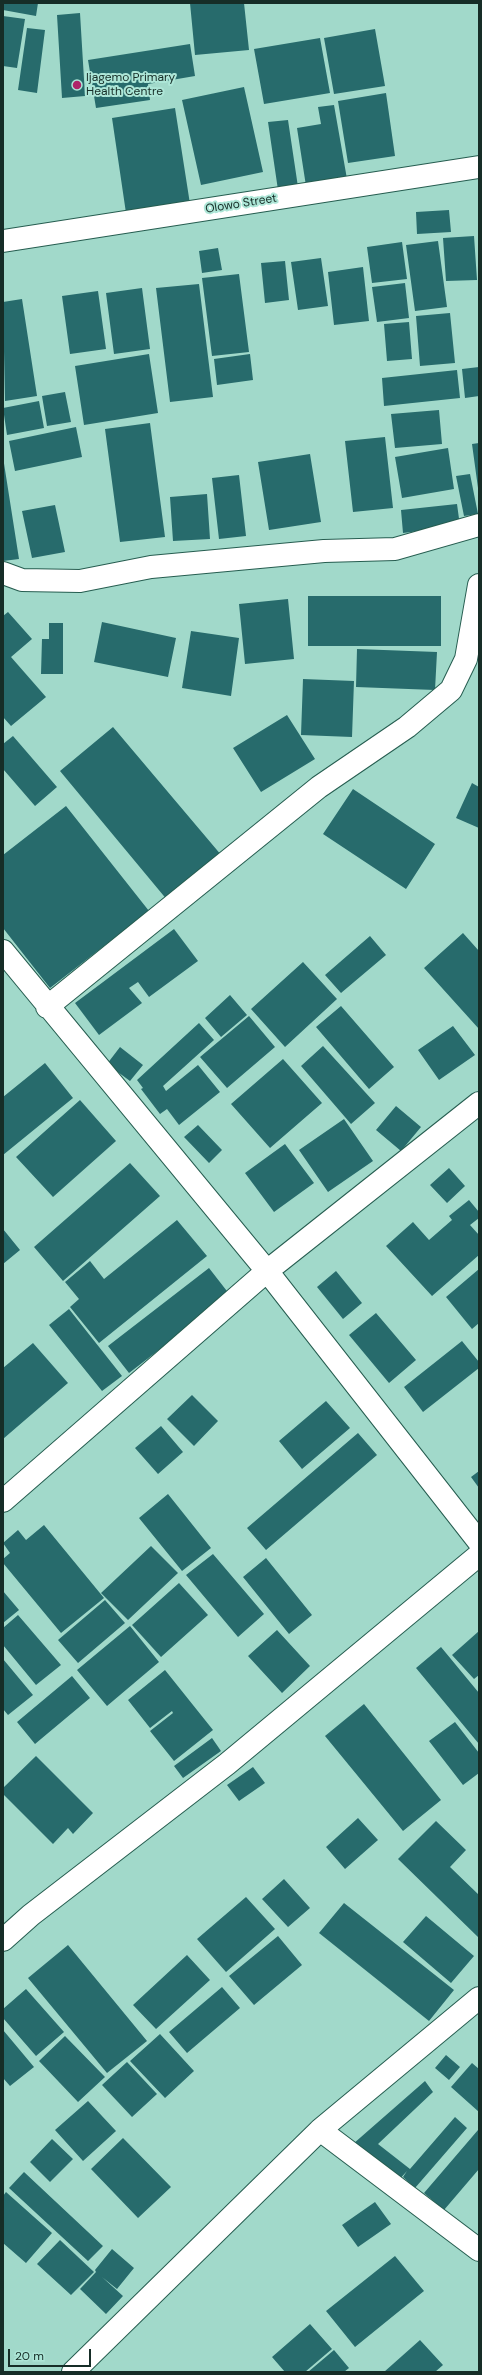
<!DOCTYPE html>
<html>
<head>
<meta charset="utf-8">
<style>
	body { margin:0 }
	#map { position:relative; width:482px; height:2375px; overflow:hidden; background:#a1d9ca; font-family:"DM Sans",sans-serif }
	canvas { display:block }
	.frame { position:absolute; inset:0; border:4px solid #162d27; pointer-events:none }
	.scale { position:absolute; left:8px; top:2349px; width:83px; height:18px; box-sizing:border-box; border:2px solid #162d27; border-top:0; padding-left:5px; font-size:12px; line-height:14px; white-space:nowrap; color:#162d27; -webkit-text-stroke:3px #ade6d7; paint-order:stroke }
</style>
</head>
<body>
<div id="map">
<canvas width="482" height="2375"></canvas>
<div class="frame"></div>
<div class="scale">20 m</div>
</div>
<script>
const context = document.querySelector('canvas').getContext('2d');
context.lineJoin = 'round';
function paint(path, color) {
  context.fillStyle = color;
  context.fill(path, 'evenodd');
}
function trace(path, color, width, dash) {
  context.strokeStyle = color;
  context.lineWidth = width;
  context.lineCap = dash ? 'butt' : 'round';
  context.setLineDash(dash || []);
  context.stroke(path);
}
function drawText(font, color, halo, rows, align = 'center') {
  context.font = font + ' "DM Sans",sans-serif';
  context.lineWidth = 4;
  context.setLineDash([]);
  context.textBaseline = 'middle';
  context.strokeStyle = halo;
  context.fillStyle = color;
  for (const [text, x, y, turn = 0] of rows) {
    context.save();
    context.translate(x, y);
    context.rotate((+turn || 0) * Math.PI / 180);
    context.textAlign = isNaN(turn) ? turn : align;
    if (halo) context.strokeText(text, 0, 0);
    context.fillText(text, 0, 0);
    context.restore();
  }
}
const building = new Path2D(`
	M3 3H38L36 16 3 10Z
	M190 3H244L249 50 195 55Z
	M80 13 85 96 62 98 57 15Z
	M3 16 25 19 17 68 3 66Z
	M27 28 45 30 37 93 18 90Z
	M375 29 385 86 334 94 324 38Z
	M320 38 330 93 264 104 254 49Z
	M190 44 195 76 148 84 150 100 96 108 88 60Z
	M244 87 263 172 201 185 182 100Z
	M386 93 395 156 348 163 338 101Z
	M334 105 347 179 306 186 297 128 321 124 318 107Z
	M175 108 190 204 126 213 112 118Z
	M288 120 298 187 278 190 268 122Z
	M449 210 451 232 417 234 416 212Z
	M474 236 477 280 446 281 443 238Z
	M438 241 447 307 415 311 406 245Z
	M402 242 407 279 372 283 367 247Z
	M218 248 222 270 202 273 199 251Z
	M321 258 328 306 298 310 291 262Z
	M285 261 289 300 265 303 261 263Z
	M363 267 369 321 334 325 328 272Z
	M239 274 249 352 212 356 202 278Z
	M405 283 409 318 377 322 372 287Z
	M199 284 213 397 170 402 156 288Z
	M142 288 150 349 114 354 106 293Z
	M98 291 106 349 70 354 62 296Z
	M22 299 37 396 5 401 3 302Z
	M450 313 455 363 420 366 416 316Z
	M409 322 412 359 387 361 384 324Z
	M149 354 158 413 84 425 75 366Z
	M250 354 253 380 217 385 214 359Z
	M479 367V396L465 398 462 369Z
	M457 370 460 398 384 406 382 378Z
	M65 392 71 422 47 426 42 396Z
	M39 401 44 428 7 435 3 408Z
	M439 410 442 444 395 448 391 414Z
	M150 423 165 537 120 542 105 429Z
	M76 427 82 457 15 471 9 441Z
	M385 437 393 508 353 512 345 441Z
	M479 443V488H478L472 444Z
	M448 448 454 489 402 498 395 457Z
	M310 454 321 522 269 530 258 462Z
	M3 457 19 559 3 561Z
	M470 474 478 514 464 516 456 476Z
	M239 475 246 536 219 539 212 478Z
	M207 494 210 539 173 541 170 497Z
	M457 504 460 526 403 533 401 510Z
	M55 505 65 552 32 558 22 511Z
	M308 596H441V646H308Z
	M288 599 294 659 245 664 239 604Z
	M8 612 32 639 11 657 46 697 11 726 3 717V616Z
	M102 622 176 638 168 677 94 662Z
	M49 623H63V674H41L42 639H49Z
	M191 631 239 638 231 696 182 688Z
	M357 649 437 652 435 690 356 687Z
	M303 679 354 681 352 737 301 735Z
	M287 715 315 759 261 792 233 748Z
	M113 727 222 856 168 901 60 771Z
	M13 736 57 787 35 806 3 769V744Z
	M472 783 479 787V828L456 818Z
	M353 789 435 844 406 889 323 834Z
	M66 806 149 911 50 988 3 928V855Z
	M174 929 198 961 149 997 138 982 129 988 142 1003 99 1035 75 1003Z
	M463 933 479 951V1029L424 968Z
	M370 936 386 955 341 993 325 975Z
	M303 962 337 999 285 1047 251 1009Z
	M230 995 247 1015 221 1037 205 1018Z
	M341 1006 394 1067 369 1089 316 1027Z
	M249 1016 275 1047 227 1088 200 1057Z
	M199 1023 214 1040 163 1086 166 1091 198 1065 220 1092 179 1125 167 1109 160 1114 141 1089 143 1088 137 1080Z
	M453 1026 475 1055 439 1080 418 1050Z
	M323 1046 375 1103 351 1124 301 1066Z
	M120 1047 143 1065 130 1081 107 1064Z
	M283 1059 322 1103 270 1148 231 1104Z
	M45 1063 73 1098 3 1155V1097Z
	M80 1100 116 1141 53 1197 16 1157Z
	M396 1106 421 1127 401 1151 376 1130Z
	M344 1119 373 1161 328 1192 299 1150Z
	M198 1125 222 1150 209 1163 184 1137Z
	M285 1144 314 1183 274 1212 245 1173Z
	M130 1163 160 1196 63 1281 34 1247Z
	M449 1168 465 1186 447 1203 430 1185Z
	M469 1200 479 1212V1218L470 1225 479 1235V1255L432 1296 386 1246 413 1222 429 1240 452 1220 449 1216Z
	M177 1220 207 1256 99 1343 70 1307 79 1299 65 1282 90 1261 104 1279Z
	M3 1229 20 1250 3 1264Z
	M209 1268 230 1295 129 1373 108 1346Z
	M479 1269V1323L472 1329 446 1297Z
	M336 1271 362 1303 343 1319 317 1287Z
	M69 1309 122 1376 102 1391 49 1325Z
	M376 1313 416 1360 389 1383 349 1335Z
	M462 1341 479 1362V1368L423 1412 404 1387Z
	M33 1343 68 1383 3 1439V1368Z
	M192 1395 218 1421 194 1446 167 1419Z
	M326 1401 350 1428 302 1469 279 1441Z
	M161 1426 183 1452 158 1474 135 1448Z
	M358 1433 377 1455 266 1550 247 1528Z
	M479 1471V1488L471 1477Z
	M168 1494 211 1548 182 1571 139 1518Z
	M44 1525 104 1598 61 1633 3 1563V1559L10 1553 3 1543 18 1530 26 1540Z
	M151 1546 178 1573 128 1620 101 1593Z
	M213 1554 264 1614 238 1637 186 1575Z
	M266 1558 312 1615 289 1634 243 1577Z
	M179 1583 208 1615 161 1657 132 1625Z
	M3 1591 19 1610 3 1623Z
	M105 1600 125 1623 78 1663 58 1640Z
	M18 1615 61 1665 36 1685 3 1645V1628Z
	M130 1626 159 1662 107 1706 77 1670Z
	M277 1630 310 1666 282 1693 248 1656Z
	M479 1631V1675L474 1679 452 1655Z
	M441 1647 479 1693V1744L416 1668Z
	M3 1659 33 1695 8 1715 3 1709Z
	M165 1670 213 1730 174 1761 150 1731 173 1713 172 1711 150 1728 128 1700Z
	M72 1676 90 1698 35 1744 17 1722Z
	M364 1704 441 1800 403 1831 325 1736Z
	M455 1722 479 1753V1773L463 1785 429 1741Z
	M212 1738 221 1751 183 1778 174 1766Z
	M36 1756 93 1813 73 1834 68 1828 53 1844 3 1794V1788Z
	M253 1767 265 1783 239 1801 227 1785Z
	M358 1818 378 1840 345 1869 326 1847Z
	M436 1821 466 1850 450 1867 479 1895V1938L398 1859Z
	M284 1879 310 1908 288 1927 262 1899Z
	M246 1897 275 1929 226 1972 197 1939Z
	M344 1903 454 1990 429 2021 319 1933Z
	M426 1916 474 1956 451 1983 403 1942Z
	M278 1936 302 1965 254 2005 229 1976Z
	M68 1945 147 2041 107 2073 28 1978Z
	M187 1955 210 1980 156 2029 133 2005Z
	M222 1987 240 2008 187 2053 169 2032Z
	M26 1989 64 2032 36 2056 3 2018V2009Z
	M3 2030 34 2067 10 2086 3 2078Z
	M160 2034 194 2071 165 2098 130 2061Z
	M65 2036 105 2077 78 2102 39 2061Z
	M446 2055 460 2067 449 2080 435 2068Z
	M127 2062 157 2094 132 2117 102 2085Z
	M472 2063 479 2069V2112L451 2087Z
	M425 2081 433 2092 378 2144 410 2169 455 2117 467 2128 415 2188 403 2177 407 2171 398 2181 353 2144Z
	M88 2101 116 2131 83 2161 55 2130Z
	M478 2130 479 2169 444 2210 424 2193Z
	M123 2138 171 2187 138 2218 91 2169Z
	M52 2139 73 2159 50 2182 30 2162Z
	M24 2172 103 2246 88 2261 9 2188Z
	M6 2192 52 2233 26 2263 3 2243V2196Z
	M375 2202 391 2224 358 2247 342 2225Z
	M60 2240 94 2272 71 2295 37 2264Z
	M112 2249 134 2268 117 2289 102 2277 123 2296 106 2314 80 2289 96 2272 95 2270Z
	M395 2256 424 2291 355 2347 326 2311Z
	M310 2324 332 2349 305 2372H285L272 2357Z
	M420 2340 443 2365 435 2372H384Z
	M334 2350 349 2368 344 2372H308Z`);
const minor = new Path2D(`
	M3 241 479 167
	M3 573 22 580 80 581 151 567 324 551 395 549 479 525
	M3 951 267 1271 479 1542
	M47 1007 319 787 407 727 451 690 466 659 479 585
	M3 1501 267 1271 479 1103
	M3 1940 31 1915 227 1764 479 1555
	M479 1998 320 2130 479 2250
	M73 2372 320 2130`);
const markers = [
	[77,85,5,"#ae2569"]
];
const poiNames = [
	["Ijagemo Primary",86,78],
	["Health Centre",86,92]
];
const streetNames = [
	["Olowo Street",241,204,-9]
];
paint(building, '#276b6c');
trace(minor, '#265d50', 24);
trace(minor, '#fff', 22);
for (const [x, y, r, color] of markers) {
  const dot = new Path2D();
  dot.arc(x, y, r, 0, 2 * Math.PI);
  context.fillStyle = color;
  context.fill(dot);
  trace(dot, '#ade6d7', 1.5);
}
drawText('12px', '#162d27', '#ade6d7', poiNames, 'left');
drawText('12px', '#162d27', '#ade6d7', streetNames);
</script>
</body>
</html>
